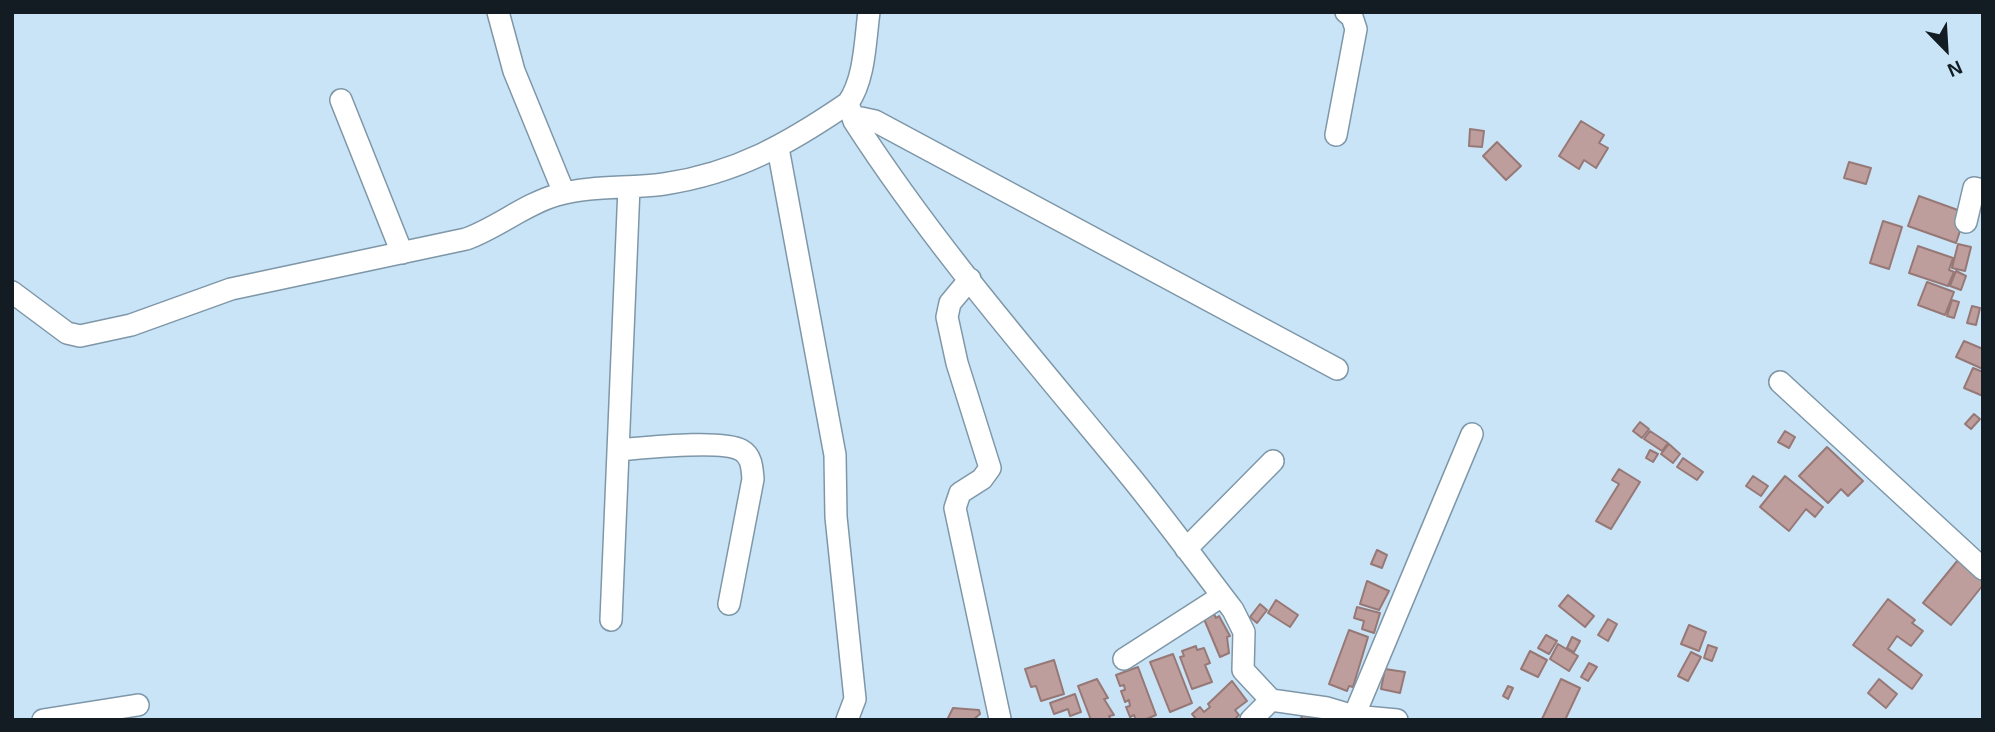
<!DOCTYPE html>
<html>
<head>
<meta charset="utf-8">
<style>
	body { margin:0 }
	#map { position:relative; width:1995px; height:732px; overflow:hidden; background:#cae4f7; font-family:Helvetica,sans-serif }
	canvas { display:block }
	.frame { position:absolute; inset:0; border:14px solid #121c22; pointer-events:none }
	.north { position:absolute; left:1911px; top:14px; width:70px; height:70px; -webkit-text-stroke:5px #cae4f7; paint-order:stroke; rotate:156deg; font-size:19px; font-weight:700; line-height:28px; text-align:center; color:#121c22 }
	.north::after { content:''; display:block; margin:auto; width:24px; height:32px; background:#121c22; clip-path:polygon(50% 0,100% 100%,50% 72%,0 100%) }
</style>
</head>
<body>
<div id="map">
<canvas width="1995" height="732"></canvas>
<div class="frame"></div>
<div class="north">N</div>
</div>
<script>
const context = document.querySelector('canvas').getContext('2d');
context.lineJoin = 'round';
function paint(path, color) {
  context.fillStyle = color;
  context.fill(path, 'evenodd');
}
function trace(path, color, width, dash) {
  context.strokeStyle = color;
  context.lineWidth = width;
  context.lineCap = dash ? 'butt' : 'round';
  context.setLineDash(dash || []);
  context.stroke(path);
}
const building = new Path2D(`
	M1581 121 1604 135 1599 143 1608 148 1596 168 1584 160 1579 169 1559 156Z
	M1470 129 1484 131 1482 147 1469 146Z
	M1497 142 1521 166 1506 180 1483 156Z
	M1849 162 1871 168 1866 184 1844 178Z
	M1919 196 1966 213 1956 243 1908 226Z
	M1883 221 1902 227 1889 269 1870 263Z
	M1958 244 1971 247 1965 271 1952 268Z
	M1918 246 1953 258 1949 270 1954 272 1948 286 1909 273Z
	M1956 271 1966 276 1961 290 1950 286Z
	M1927 282 1954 292 1945 315 1918 305Z
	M1952 300 1959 302 1954 318 1947 316Z
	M1972 306 1980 308 1976 325 1967 323Z
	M1964 341 1983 349V369L1956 357Z
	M1973 368 1983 372V396L1964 388Z
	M1974 414 1980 419 1971 429 1965 424Z
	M1640 422 1649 429 1642 438 1633 431Z
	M1650 431 1668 443 1662 451 1644 439Z
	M1785 431 1795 437 1789 448 1778 442Z
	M1669 444 1680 454 1673 463 1661 454Z
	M1827 447 1863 481 1848 496 1841 489 1828 503 1799 476Z
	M1650 450 1658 454 1653 462 1646 458Z
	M1683 458 1703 472 1697 480 1677 467Z
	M1619 469 1640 482 1611 529 1596 521 1619 484 1612 480Z
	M1753 476 1768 486 1761 496 1746 486Z
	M1785 476 1823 507 1815 517 1806 509 1789 531 1760 507Z
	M1377 550 1387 555 1382 568 1371 564Z
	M1958 560 1983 580V585L1951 625 1923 603Z
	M1367 581 1389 591 1379 610 1360 604Z
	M1568 595 1594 616 1585 627 1559 606Z
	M1888 599 1915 620 1912 623 1923 631 1911 646 1897 636 1888 649 1922 675 1912 689 1853 645Z
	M1276 600 1298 615 1290 627 1268 613Z
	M1260 604 1267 610 1257 623 1250 617Z
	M1357 607 1380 613 1374 633 1362 629 1364 621 1354 618Z
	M1214 614 1216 618 1219 616 1230 636 1227 637 1229 653 1220 657 1204 619Z
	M1608 619 1617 624 1608 641 1598 635Z
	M1689 625 1706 632 1699 651 1681 644Z
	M1349 630 1368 637 1353 687 1349 686 1347 691 1329 684Z
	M1546 635 1557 641 1549 654 1538 648Z
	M1572 637 1580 641 1574 652 1567 648Z
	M1558 644 1578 656 1569 671 1550 659Z
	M1708 645 1717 648 1712 661 1704 658Z
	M1196 646 1197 650 1204 648 1210 663 1205 665 1212 682 1192 689 1180 657 1184 656 1182 651Z
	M1530 651 1547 660 1538 677 1521 669Z
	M1691 652 1701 657 1688 681 1678 676Z
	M1173 654 1192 703 1170 712 1150 662Z
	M1054 660 1064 694 1041 701 1036 686 1031 687 1025 669Z
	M1589 663 1597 667 1588 681 1581 677Z
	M1138 667 1156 715 1144 720H1136L1134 715 1130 717 1126 707 1130 706 1129 700 1125 702 1121 691 1125 690 1124 685 1120 686 1116 675Z
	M1385 669 1405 672 1400 693 1381 689Z
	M1097 679 1108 698 1104 699 1114 715 1109 716 1111 720H1091L1078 686Z
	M1561 679 1580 688 1565 720H1544L1542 719Z
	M1879 679 1897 694 1886 708 1868 693Z
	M1232 681 1247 701 1235 710 1239 715 1234 720H1197L1192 714 1200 707 1204 712 1210 707 1208 704Z
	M1508 686 1513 688 1508 699 1503 696Z
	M1075 694 1081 712 1070 716 1068 709 1054 714 1050 703Z
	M953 708 979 710 980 714 973 720H947Z
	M1303 708 1330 714 1328 720H1301Z`);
const minor = new Path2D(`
	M498 12 514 71 564 193
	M869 12C865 41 865 79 848 103L854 121C934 245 1032 357 1125 470 1163 516 1197 563 1233 610L1244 632 1243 670 1271 700 1327 708 1354 716 1397 720
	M341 100 402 253
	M854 121 861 118 875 121 1337 369
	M1336 135 1356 29 1352 17 1346 12
	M778 148 835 455 836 517 855 699 847 720
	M1966 222 1974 188 1983 190
	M970 279 950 303 947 317 957 363 990 468 982 479 960 493 955 508 1000 719
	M12 292 67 333 80 336 131 325 231 289 466 239C497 228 525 204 557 195 592 185 628 189 664 184 737 173 788 144 848 103
	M1780 382 1983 569
	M618 450C644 448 721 439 741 450 752 456 752 468 753 479L729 604
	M1186 549 1273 461
	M611 620 629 187
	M1124 659 1222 596
	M1354 716 1472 434
	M43 720 138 705
	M1251 720 1271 700`);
paint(building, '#be9e9c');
trace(building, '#967876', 2);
trace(minor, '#7e97a8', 24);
trace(minor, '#fff', 21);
</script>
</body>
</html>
